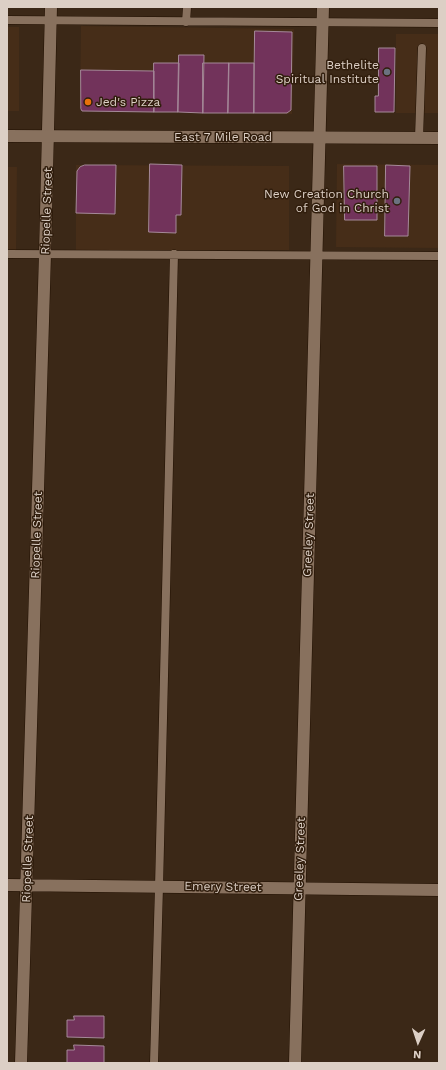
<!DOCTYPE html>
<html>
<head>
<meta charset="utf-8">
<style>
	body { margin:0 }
	#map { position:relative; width:446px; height:1070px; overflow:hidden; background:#3b2817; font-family:"Work Sans",sans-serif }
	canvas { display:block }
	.frame { position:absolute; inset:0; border:8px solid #dccfc5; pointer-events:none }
	.north { position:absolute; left:398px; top:1022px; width:40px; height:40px; -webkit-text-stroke:3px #311e0d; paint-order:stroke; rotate:183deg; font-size:11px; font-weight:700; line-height:16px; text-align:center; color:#dccfc5 }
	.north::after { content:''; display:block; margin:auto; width:14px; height:18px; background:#dccfc5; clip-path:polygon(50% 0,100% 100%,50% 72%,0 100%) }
</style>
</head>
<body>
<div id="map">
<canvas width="446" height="1070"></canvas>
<div class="frame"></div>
<div class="north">N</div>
</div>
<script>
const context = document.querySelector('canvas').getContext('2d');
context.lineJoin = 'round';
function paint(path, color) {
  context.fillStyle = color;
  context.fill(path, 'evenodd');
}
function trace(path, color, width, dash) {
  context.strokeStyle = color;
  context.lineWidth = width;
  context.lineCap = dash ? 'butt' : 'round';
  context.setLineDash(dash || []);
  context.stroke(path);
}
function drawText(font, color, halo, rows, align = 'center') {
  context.font = font + ' "Work Sans",sans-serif';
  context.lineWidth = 3;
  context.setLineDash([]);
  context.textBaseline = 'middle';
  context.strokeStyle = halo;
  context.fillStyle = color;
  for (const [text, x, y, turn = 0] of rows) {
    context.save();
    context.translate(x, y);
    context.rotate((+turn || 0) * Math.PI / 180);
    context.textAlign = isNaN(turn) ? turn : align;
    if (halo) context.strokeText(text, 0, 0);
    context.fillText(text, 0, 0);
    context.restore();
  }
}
const built = new Path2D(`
	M81 26 294 29 292 114 80 110Z
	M7 27H19V111H7Z
	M396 34H439V113H396Z
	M337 164 439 165V248L336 247Z
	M76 165 289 166V250H76Z
	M7 167H17L16 250H7Z`);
const building = new Path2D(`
	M255 31 292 32 291 110 287 113H254Z
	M379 48H395L394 112H375V96H378Z
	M179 55H204L203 113 178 112Z
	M154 63H179L178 112H154Z
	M203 63H229L228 113H203Z
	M229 63H254V113H228Z
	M81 70 154 71V112L82 111 81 109Z
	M150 164 182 165 181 215H176V233L149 232Z
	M85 165H116L115 214 76 213 77 171 80 167Z
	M386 165 410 166 408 236H385Z
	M344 166H377V220H345Z
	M74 1016H104V1038L67 1037V1020H74Z
	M74 1045 104 1046V1063H67V1050H74Z`);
const service = new Path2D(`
	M7 20 439 23
	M186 22 187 7
	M419 138 422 48
	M7 254 439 256
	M154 1063 159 887 174 254`);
const minor = new Path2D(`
	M7 885 439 890
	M21 1063 45 254 51 7
	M295 1063 323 7`);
const tertiary = new Path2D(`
	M7 136 439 138`);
const markers = [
	[387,72,4,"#6b7280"],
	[88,102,4,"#e8710a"],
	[397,201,4,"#6b7280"]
];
const poiNames = [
	["Bethelite",379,65],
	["Spiritual Institute",379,79],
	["Jed's Pizza",96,102,"left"],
	["New Creation Church",389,194],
	["of God in Christ",389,208]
];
const streetNames = [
	["East 7 Mile Road",223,137],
	["Riopelle Street",47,211,-88],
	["Riopelle Street",37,535,-88],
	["Greeley Street",309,535,-88],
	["Riopelle Street",28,859,-88],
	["Greeley Street",300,859,-88],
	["Emery Street",223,887,1]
];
paint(built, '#462d18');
paint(building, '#72335b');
trace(building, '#a58999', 1);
trace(service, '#211002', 9);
trace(minor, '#211002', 13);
trace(tertiary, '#211002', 13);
trace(service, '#88715e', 8);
trace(minor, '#88715e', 12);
trace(tertiary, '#88715e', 12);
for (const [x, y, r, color] of markers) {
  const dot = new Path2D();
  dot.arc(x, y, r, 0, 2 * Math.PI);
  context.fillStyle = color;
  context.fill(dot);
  trace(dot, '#311e0d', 1.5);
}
drawText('12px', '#dccfc5', '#311e0d', poiNames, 'right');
drawText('12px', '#dccfc5', '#311e0d', streetNames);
</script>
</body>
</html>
